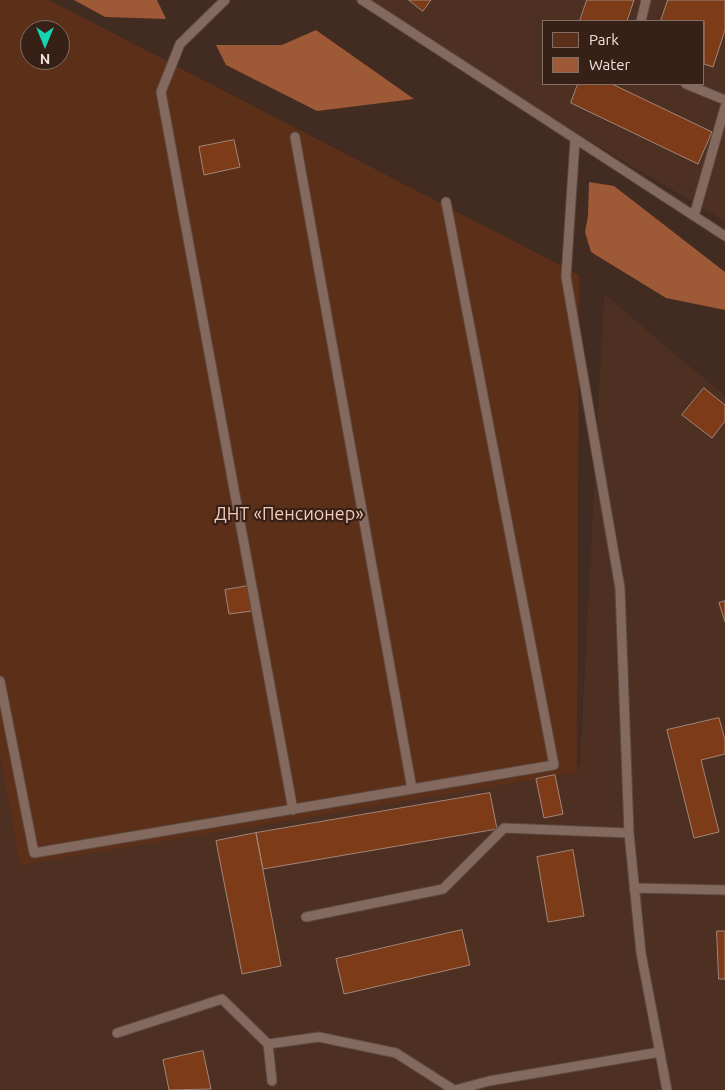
<!DOCTYPE html>
<html>
<head>
<meta charset="utf-8">
<style>
	body { margin:0 }
	#map { position:relative; width:725px; height:1090px; overflow:hidden; background:#422b21; font-family:Ubuntu,sans-serif }
	canvas { display:block }
	.legend { position:absolute; left:542px; top:20px; width:162px; height:65px; box-sizing:border-box; background:#372117; border:1px solid #816e65; margin:0; padding:6px 9px; list-style:none; font-size:15px; color:#f1e2db }
	.legend li { display:flex; align-items:center; gap:10px; height:25px }
	.legend b { width:25px; border:1px solid #816e65 }
	.north { position:absolute; left:20px; top:20px; width:50px; height:50px; box-sizing:border-box; background:#372117; border:1px solid #816e65; border-radius:50%; rotate:180deg; font-size:14px; font-weight:700; line-height:20px; text-align:center; color:#f1e2db }
	.north::after { content:''; display:block; margin:auto; width:18px; height:22px; background:#16d5b3; clip-path:polygon(50% 0,100% 100%,50% 72%,0 100%) }
</style>
</head>
<body>
<div id="map">
<canvas width="725" height="1090"></canvas>
<ul class="legend">
<li><b style="height:14px;background:#5c2f19"></b>Park</li>
<li><b style="height:14px;background:#9e5937"></b>Water</li>
</ul>
<div class="north">N</div>
</div>
<script>
const context = document.querySelector('canvas').getContext('2d');
context.lineJoin = 'round';
function paint(path, color) {
  context.fillStyle = color;
  context.fill(path, 'evenodd');
}
function trace(path, color, width, dash) {
  context.strokeStyle = color;
  context.lineWidth = width;
  context.lineCap = dash ? 'butt' : 'round';
  context.setLineDash(dash || []);
  context.stroke(path);
}
function drawText(font, color, halo, rows, align = 'center') {
  context.font = font + ' Ubuntu,sans-serif';
  context.lineWidth = 4.5;
  context.setLineDash([]);
  context.textBaseline = 'middle';
  context.strokeStyle = halo;
  context.fillStyle = color;
  for (const [text, x, y, turn = 0] of rows) {
    context.save();
    context.translate(x, y);
    context.rotate((+turn || 0) * Math.PI / 180);
    context.textAlign = isNaN(turn) ? turn : align;
    if (halo) context.strokeText(text, 0, 0);
    context.fillText(text, 0, 0);
    context.restore();
  }
}
const built = new Path2D(`
	M351 0H725V221ZM544 21H704V84H544Z
	M604 294 725 396V1090H0V724L28 858 580 766Z`);
const green = new Path2D(`
	M0 0H49L579 275 577 772 20 865 0 752ZM30 30H60V60H30Z`);
const water = new Path2D(`
	M74 0H157L166 19 105 17Z
	M316 30 414 99 317 111 226 65 216 45H282Z
	M589 182 614 186 725 272V310L666 298 591 252 585 232 588 216Z`);
const building = new Path2D(`
	M409 0H431L423 11Z
	M587 0H634L627 21H580Z
	M668 0H725V30L713 67 704 64V21H661Z
	M578 84H612L712 132 698 164 571 103Z
	M234 140 240 167 204 175 199 147Z
	M704 388 725 405V421L712 438 682 415Z
	M248 586 252 611 229 614 225 590Z
	M725 601V622L719 603Z
	M719 718 725 740V754L701 760 719 832 694 838 667 730Z
	M555 775 563 814 544 818 536 779Z
	M490 793 497 829 263 869 256 833Z
	M256 833 281 966 242 974 216 841Z
	M573 850 584 916 548 922 537 857Z
	M462 930 470 965 344 994 336 959Z
	M717 931H725V979H719Z
	M203 1051 211 1089 169 1090 163 1060Z`);
const service = new Path2D(`
	M225 0 180 44 161 92 293 810
	M362 0 725 236
	M641 21 646 0
	M686 84 725 100
	M295 137 412 789
	M575 140 566 277 620 588 629 833 641 953 667 1090
	M694 216 725 107
	M0 681 34 853 554 765 446 202
	M634 888 725 890
	M306 917 443 889 504 828 629 833
	M117 1033 222 999 268 1044
	M272 1081 268 1044 319 1037 396 1053 454 1090
	M455 1090 489 1081 660 1052`);
const parkNames = [
	["ДНТ «Пенсионер»",289,514]
];
paint(built, '#4d3022');
paint(green, '#5c2f19');
paint(water, '#9e5937');
paint(building, '#7d3b18');
trace(building, '#a18679', 1);
trace(service, '#5c4940', 11);
trace(service, '#846a5e', 9);
drawText('18px', '#f2cab7', '#372117', parkNames);
</script>
</body>
</html>
